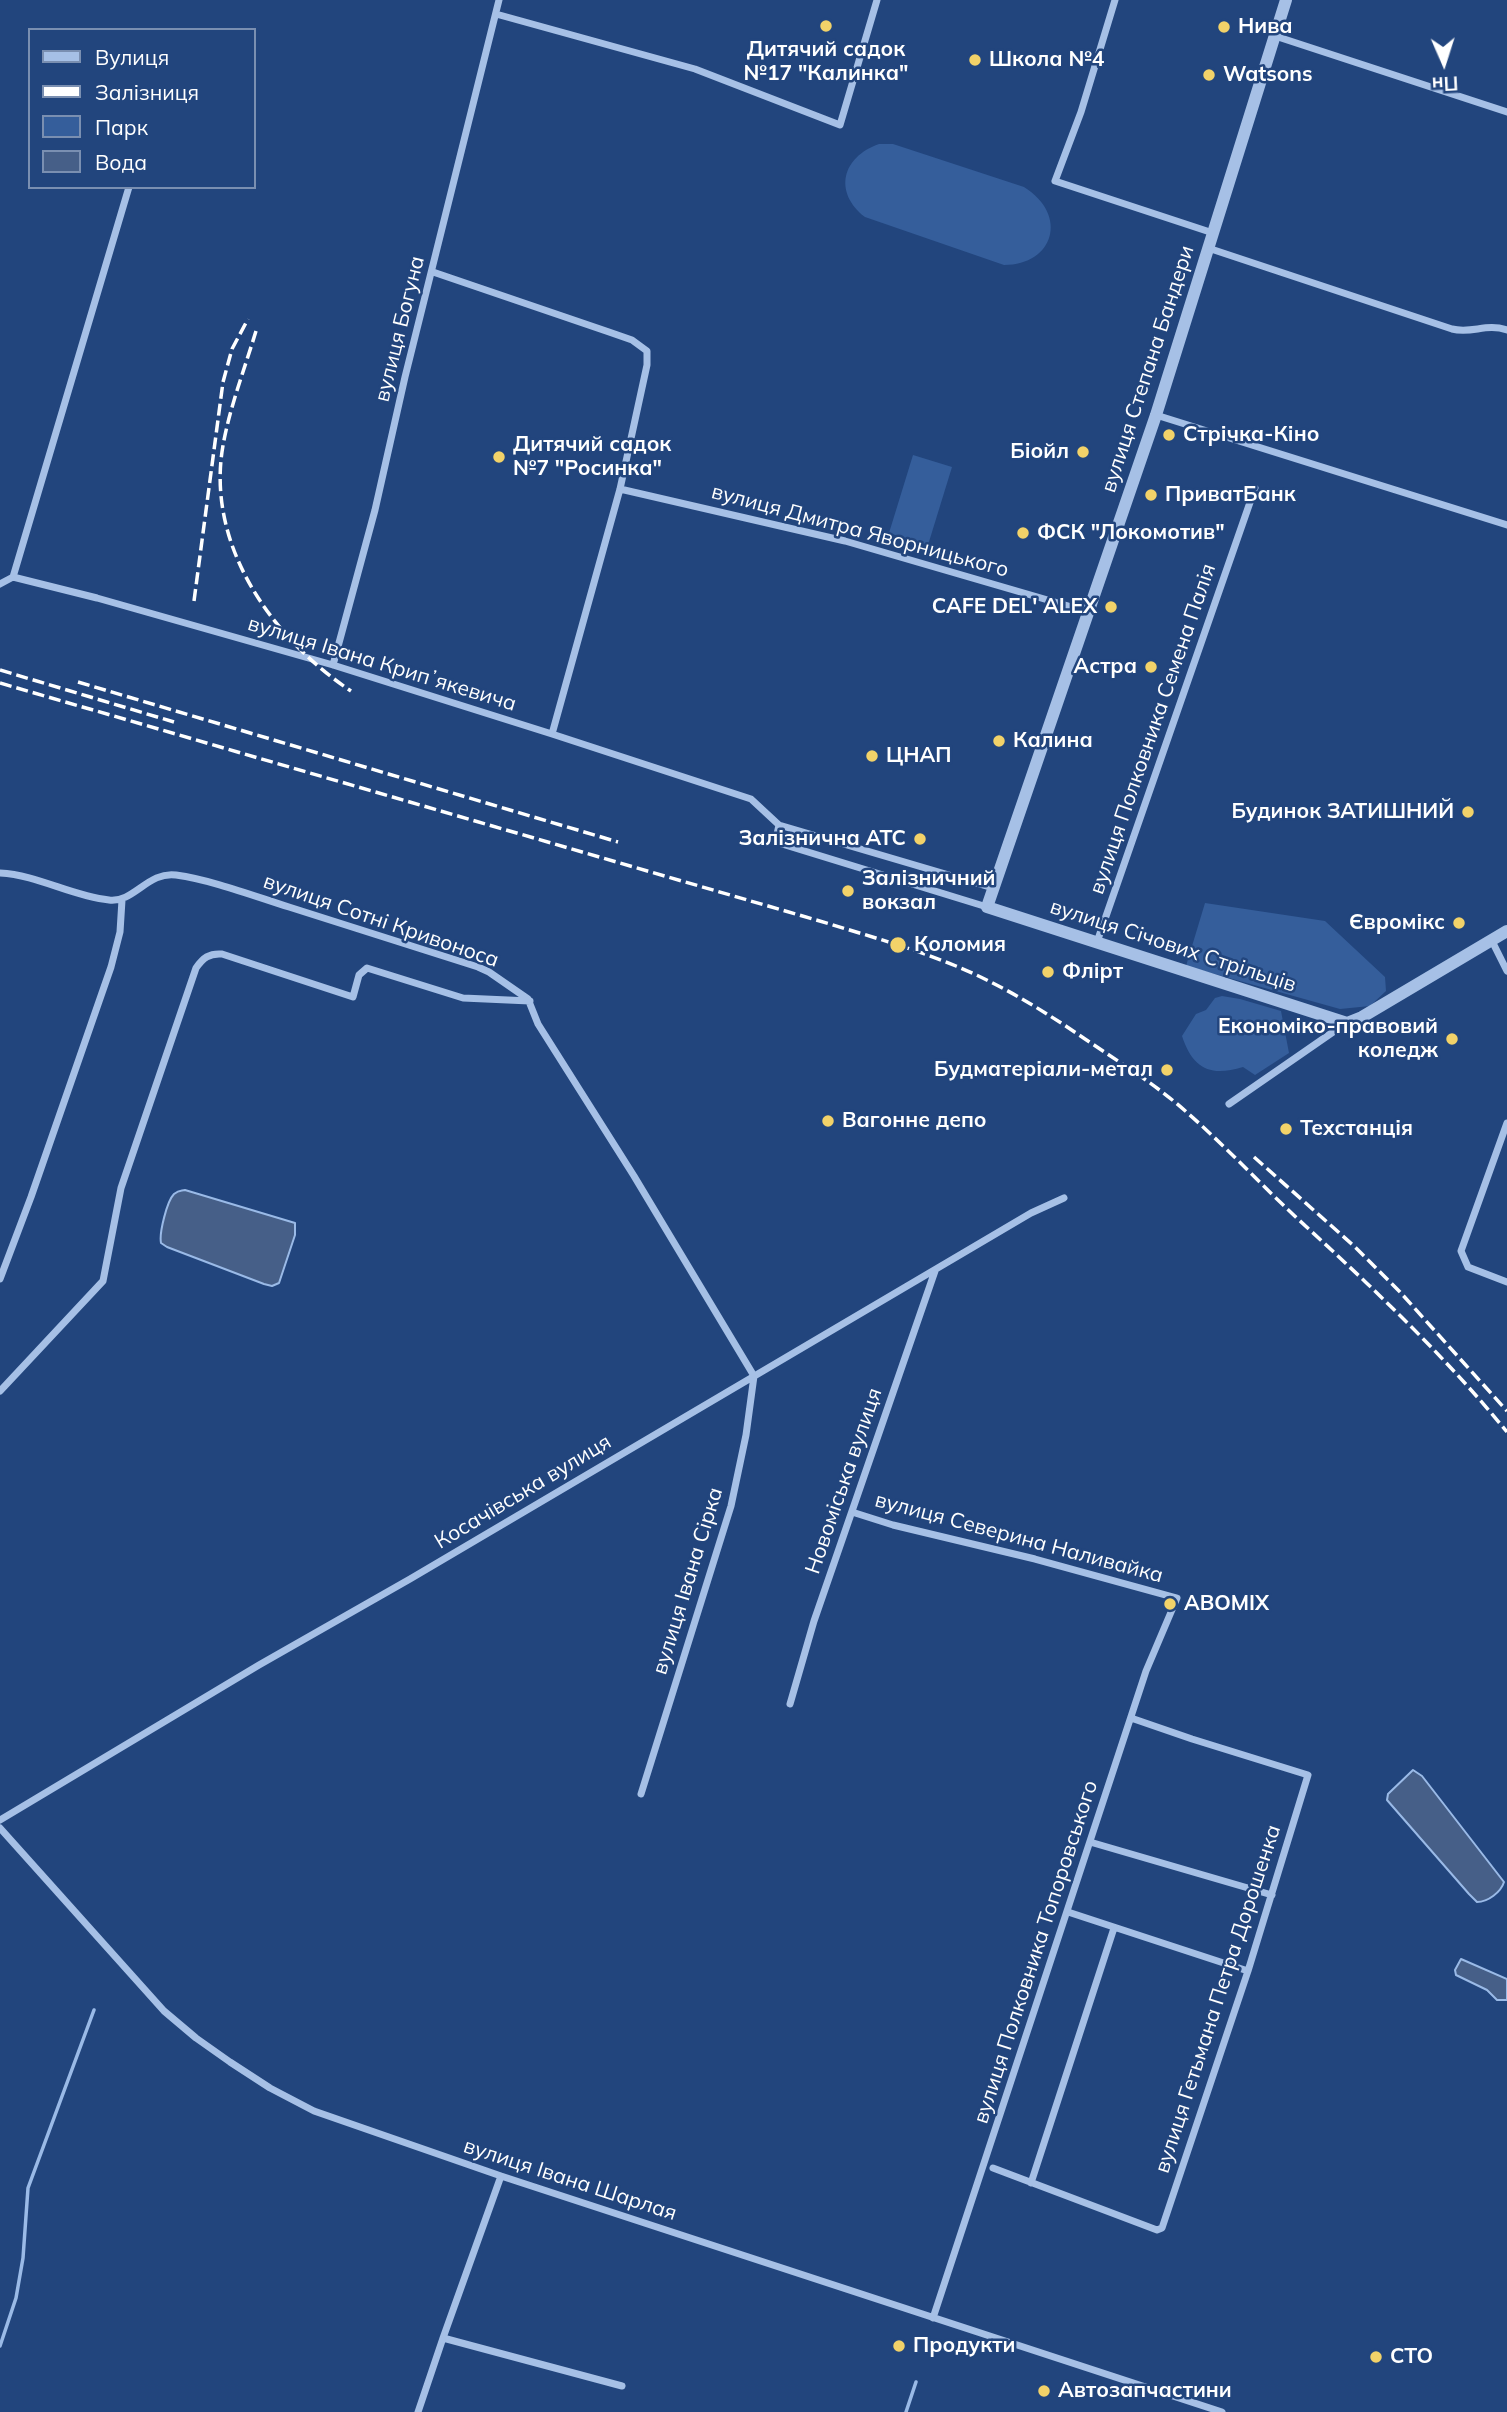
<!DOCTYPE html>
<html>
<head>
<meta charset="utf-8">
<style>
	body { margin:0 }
	#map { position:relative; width:1507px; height:2412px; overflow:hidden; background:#22457d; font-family:Mulish,sans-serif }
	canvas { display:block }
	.legend { position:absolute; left:28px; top:28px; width:228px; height:161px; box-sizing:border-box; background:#22457d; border:2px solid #7a8fb1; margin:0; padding:9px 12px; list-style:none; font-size:21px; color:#fff }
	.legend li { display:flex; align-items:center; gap:14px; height:35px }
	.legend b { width:35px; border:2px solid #7a8fb1 }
	.north { position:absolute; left:1409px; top:28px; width:70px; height:70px; -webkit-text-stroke:5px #22457d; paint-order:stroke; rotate:177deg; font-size:19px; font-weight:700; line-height:28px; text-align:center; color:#fff }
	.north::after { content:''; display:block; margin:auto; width:24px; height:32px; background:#fff; clip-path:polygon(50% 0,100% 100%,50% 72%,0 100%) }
</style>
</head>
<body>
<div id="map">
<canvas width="1507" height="2412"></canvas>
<ul class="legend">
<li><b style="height:9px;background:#a6c0e6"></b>Вулиця</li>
<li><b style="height:9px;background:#fff"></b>Залізниця</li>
<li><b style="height:19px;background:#355e9b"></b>Парк</li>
<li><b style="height:19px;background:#465f88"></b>Вода</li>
</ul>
<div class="north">Пн</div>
</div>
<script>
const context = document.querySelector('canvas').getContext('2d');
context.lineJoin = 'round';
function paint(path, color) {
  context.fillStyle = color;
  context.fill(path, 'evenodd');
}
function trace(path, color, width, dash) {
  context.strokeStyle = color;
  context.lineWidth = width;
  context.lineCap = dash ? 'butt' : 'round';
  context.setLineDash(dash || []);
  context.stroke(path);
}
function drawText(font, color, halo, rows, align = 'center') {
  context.font = font + ' Mulish,sans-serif';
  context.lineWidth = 5;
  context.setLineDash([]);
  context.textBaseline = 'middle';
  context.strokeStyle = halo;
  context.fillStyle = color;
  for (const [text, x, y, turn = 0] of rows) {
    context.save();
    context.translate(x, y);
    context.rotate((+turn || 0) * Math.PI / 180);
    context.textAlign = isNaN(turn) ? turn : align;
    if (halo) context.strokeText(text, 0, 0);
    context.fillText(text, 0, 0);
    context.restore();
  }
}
const green = new Path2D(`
	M879 144H893L1024 187C1069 215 1054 265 1004 265L865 217C833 192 842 157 879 144Z
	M913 455 952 467 928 545 889 533Z
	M1205 903 1325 921 1385 977 1386 991 1370 1006 1340 1009 1186 966Z
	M1222 996 1240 999 1281 1011 1289 1053 1255 1075 1243 1067C1210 1077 1193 1069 1182 1036L1196 1014 1206 1010 1215 998Z`);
const water = new Path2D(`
	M185 1190 295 1223V1235L279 1283 272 1286 264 1284 167 1247 161 1243C159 1233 167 1201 174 1194 179 1190 180 1191 185 1190Z
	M1413 1770 1422 1776 1504 1882C1501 1892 1488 1902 1477 1902L1469 1894 1387 1800 1388 1794Z
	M1461 1959 1507 1979V2000H1497L1487 1990 1456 1975 1455 1970Z`);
const stream = new Path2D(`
	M0 2346 16 2298 23 2258 28 2188 94 2010
	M906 2412 916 2382`);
const minor = new Path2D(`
	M1115 0 1081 112 1055 181 1213 233
	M496 14 695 69 840 125 877 0
	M1275 36 1507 112
	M1208 248 1452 329C1472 334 1486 323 1507 330
	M433 272 609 332 632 340 647 351V365L620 489 552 734
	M1156 415 1507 525
	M620 489 845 541 1089 612
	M13 577 129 187
	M0 584 13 577 97 598 333 665 552 734 751 799 779 825 993 888
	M333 665 375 510 405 377 499 0
	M779 825 776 839 782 844 987 907
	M0 873C38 875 71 896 109 900 134 903 148 871 176 875 212 880 254 896 289 907 352 927 415 947 478 967L489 972 528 999 538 1024 634 1176 754 1376
	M1492 941 1507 971
	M1097 942 1255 488
	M1229 1104 1346 1023
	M1507 1123 1461 1251 1468 1267 1507 1282
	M0 1279 31 1197 111 967 120 932 122 900
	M0 1391 103 1281 121 1188 196 968C203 958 209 953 222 954L353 997 359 975 367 968 463 998 530 1001
	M852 1512 893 1525 1035 1559 1177 1598 1146 1671 933 2318
	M790 1704 814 1621 935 1271
	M641 1794 731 1506 746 1435 754 1376
	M0 1820 259 1665 410 1579 1031 1213 1064 1198
	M0 1828 164 2011 196 2038 230 2062 270 2088 314 2111 501 2176 1222 2412
	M1090 1842 1272 1895
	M1068 1912 1248 1971
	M993 2168 1157 2230 1162 2228 1248 1971 1308 1775 1192 1739 1131 1718
	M1031 2183 1114 1928
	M443 2338 622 2386
	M418 2412 443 2338 501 2176`);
const tertiary = new Path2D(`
	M1286 0 1156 415 987 907 1347 1023 1362 1017 1507 931`);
const rail = new Path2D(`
	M256 331C244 371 225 420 221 460 212 554 276 641 351 691
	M194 601 223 382 232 349 248 319
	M0 670 174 722
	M78 682 618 842
	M0 683 830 924C872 937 915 949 956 966 1002 985 1044 1011 1085 1039 1116 1060 1147 1079 1176 1103 1220 1140 1258 1182 1299 1220 1372 1287 1445 1356 1507 1432
	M1254 1157 1354 1246 1400 1292 1507 1411`);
const markers = [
	[826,26,7,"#f2d269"],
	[1224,27,7,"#f2d269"],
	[975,60,7,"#f2d269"],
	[1209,75,7,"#f2d269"],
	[1169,435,7,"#f2d269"],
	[1083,452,7,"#f2d269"],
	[499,457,7,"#f2d269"],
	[1151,495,7,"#f2d269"],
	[1023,533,7,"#f2d269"],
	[1111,607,7,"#f2d269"],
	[1151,667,7,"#f2d269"],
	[999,741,7,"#f2d269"],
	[872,756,7,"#f2d269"],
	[1468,812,7,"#f2d269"],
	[920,839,7,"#f2d269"],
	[848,891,7,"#f2d269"],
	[1459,923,7,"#f2d269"],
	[898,945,9,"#f2d269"],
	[1048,972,7,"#f2d269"],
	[1452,1039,7,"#f2d269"],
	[1167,1070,7,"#f2d269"],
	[828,1121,7,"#f2d269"],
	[1286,1129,7,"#f2d269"],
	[1170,1604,7,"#f2d269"],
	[899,2346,7,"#f2d269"],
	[1376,2357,7,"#f2d269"],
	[1044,2391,7,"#f2d269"]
];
const poiNames = [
	["Нива",1238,27],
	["Дитячий садок",826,50,"center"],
	["№17 \"Калинка\"",826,74,"center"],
	["Школа №4",989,60],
	["Watsons",1223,75],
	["Стрічка-Кіно",1183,435],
	["Дитячий садок",513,445],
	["№7 \"Росинка\"",513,469],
	["Біойл",1069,452,"right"],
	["ПриватБанк",1165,495],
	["ФСК \"Локомотив\"",1037,533],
	["CAFE DEL' ALEX",1097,607,"right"],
	["Астра",1137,667,"right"],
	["Калина",1013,741],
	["ЦНАП",886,756],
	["Будинок ЗАТИШНИЙ",1454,812,"right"],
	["Залізнична АТС",906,839,"right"],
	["Залізничний",862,879],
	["вокзал",862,903],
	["Євромікс",1445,923,"right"],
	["Коломия",914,945],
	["Флірт",1062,972],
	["Економіко-правовий",1438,1027,"right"],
	["коледж",1438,1051,"right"],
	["Будматеріали-метал",1153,1070,"right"],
	["Вагонне депо",842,1121],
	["Техстанція",1300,1129],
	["ABOMIX",1184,1604],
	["Продукти",913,2346],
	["СТО",1390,2357],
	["Автозапчастини",1058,2391]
];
const streetNames = [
	["вулиця Богуна",400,329,-76],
	["вулиця Степана Бандери",1148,369,-72],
	["вулиця Дмитра Яворницького",860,531,15],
	["вулиця Івана Крипʼякевича",382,664,17],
	["вулиця Полковника Семена Палія",1153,729,-71],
	["вулиця Сотні Кривоноса",381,921,19],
	["вулиця Січових Стрільців",1173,946,18],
	["Новоміська вулиця",844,1481,-71],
	["Косачівська вулиця",523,1492,-31],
	["вулиця Северина Наливайка",1019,1538,15],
	["вулиця Івана Сірка",688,1581,-73],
	["вулиця Полковника Топоровського",1036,1952,-72],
	["вулиця Гетьмана Петра Дорошенка",1218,1999,-72],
	["вулиця Івана Шарлая",570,2180,18]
];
paint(green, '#355e9b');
paint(water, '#465f88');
trace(water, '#9abae7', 2);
trace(stream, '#9abae7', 3.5);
trace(minor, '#a6c0e6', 7);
trace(tertiary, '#a6c0e6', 12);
trace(rail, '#fff', 3.5, [12, 5]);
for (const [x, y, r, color] of markers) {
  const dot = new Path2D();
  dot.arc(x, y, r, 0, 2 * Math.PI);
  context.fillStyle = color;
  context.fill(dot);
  trace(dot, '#22457d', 2.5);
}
drawText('bold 21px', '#fff', '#22457d', poiNames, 'left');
drawText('21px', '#fff', '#22457d', streetNames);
</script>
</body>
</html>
